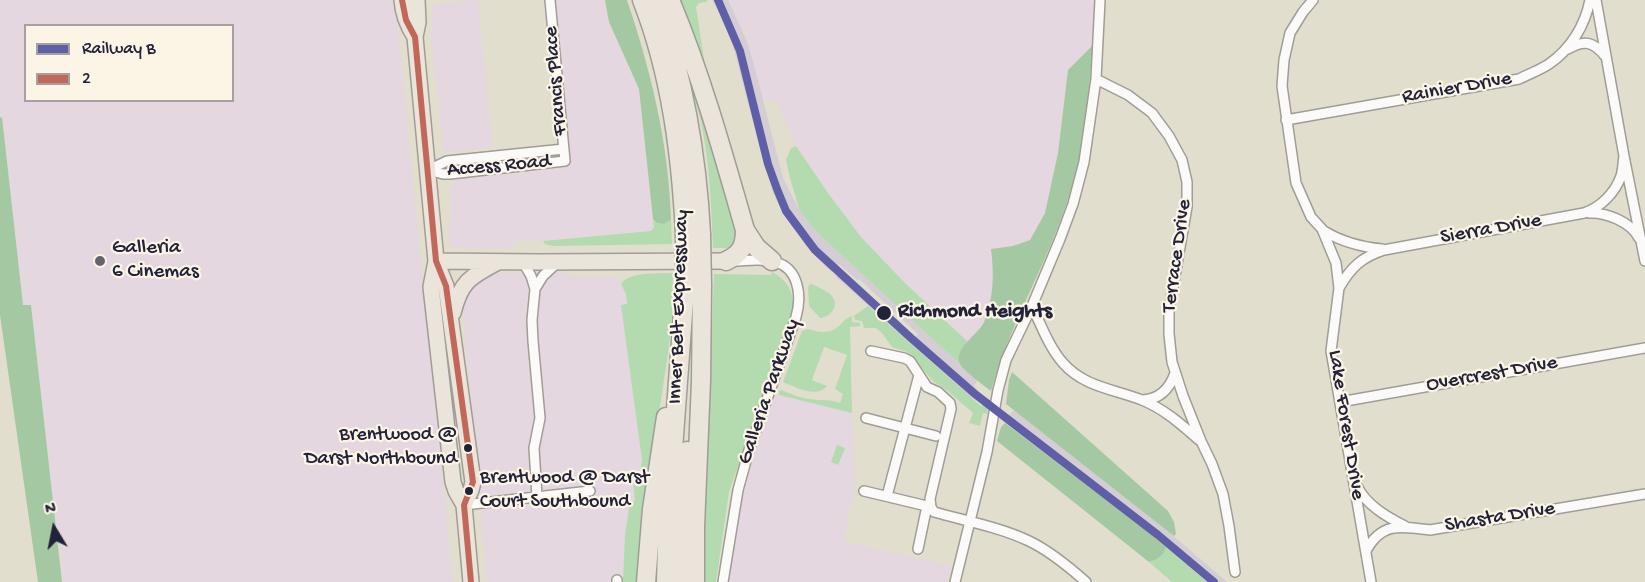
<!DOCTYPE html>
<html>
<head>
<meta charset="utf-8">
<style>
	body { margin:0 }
	#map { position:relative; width:1645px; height:582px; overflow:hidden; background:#e2decd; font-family:"Gochi Hand",sans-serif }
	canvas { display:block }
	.legend { position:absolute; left:24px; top:24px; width:210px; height:78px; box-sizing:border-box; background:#fcf5e5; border:2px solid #a5a1a1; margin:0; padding:8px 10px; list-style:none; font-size:18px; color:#22223b }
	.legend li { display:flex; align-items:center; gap:12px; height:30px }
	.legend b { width:30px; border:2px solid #a5a1a1 }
	.north { position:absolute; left:24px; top:498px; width:60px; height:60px; -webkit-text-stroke:4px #fcf5e5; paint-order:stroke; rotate:350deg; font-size:16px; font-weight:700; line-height:24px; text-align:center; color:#22223b }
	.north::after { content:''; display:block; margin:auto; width:21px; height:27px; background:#22223b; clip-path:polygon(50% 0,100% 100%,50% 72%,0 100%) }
</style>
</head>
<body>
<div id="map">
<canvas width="1645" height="582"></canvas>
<ul class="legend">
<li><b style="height:8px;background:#5f5fa8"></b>Railway B</li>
<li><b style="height:8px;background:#c2685b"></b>2</li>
</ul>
<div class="north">N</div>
</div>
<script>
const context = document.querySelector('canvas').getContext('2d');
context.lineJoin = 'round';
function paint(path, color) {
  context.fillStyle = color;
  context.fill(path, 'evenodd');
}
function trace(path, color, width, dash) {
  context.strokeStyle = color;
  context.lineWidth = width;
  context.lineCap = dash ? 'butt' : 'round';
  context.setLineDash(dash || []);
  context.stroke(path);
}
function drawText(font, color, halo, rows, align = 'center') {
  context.font = font + ' "Gochi Hand",sans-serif';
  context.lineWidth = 4.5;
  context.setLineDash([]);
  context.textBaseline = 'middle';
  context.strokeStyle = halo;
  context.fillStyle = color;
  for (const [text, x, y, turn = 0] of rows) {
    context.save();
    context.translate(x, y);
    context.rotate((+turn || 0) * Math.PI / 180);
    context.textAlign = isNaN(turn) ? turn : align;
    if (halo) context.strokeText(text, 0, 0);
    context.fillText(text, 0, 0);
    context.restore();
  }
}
const built = new Path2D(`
	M0 0H395L453 582H62L31 305 23 306 2 118 0 117ZM26 26H232V100H26Z
	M478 0 493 148 444 152 431 38 432 5Z
	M555 0H605L609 22 639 89 654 231 543 241H518L513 248 508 249 459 248 454 247 451 244 448 234 451 217 450 189 454 181 458 179 570 165 555 39Z
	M728 0H1096L1093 45 1068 70 1058 153 1045 213 1030 240 1013 246 991 249 993 268 991 299 983 324 968 342 905 283 861 237 828 193 796 146 777 102 763 101 746 39Z
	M494 273H559L576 277H617L626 294 642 460 632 547 631 582H486L479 479 462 308 465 292 487 274Z
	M774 394 852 413 855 489 843 541 951 566 947 582H728L744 484Z`);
const industrial = new Path2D(`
	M712 0H728L746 39 753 61 783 178 799 209 823 238 978 380 974 386 978 390 971 398 836 277 841 271 914 339 918 334 859 279 857 280 839 264 831 272 806 246 784 215 773 193 765 167 733 46 726 26Z
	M1014 410 1162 526 1227 582H1207L1152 535 1008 425 1012 419 1009 415Z`);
const green = new Path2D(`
	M677 0H707V2L699 3 696 7 704 59 711 88Z
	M693 81 740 234 735 248H713C711 205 710 160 700 118 697 106 692 94 689 82Z
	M796 146 828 193 861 237 905 283 968 342C960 349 958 353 959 363L823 238 812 226 799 209 790 178 786 160 791 148Z
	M653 219 657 223 664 224 671 220 672 244 553 246 545 244 543 241 651 231 654 227Z
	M772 272C787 280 794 291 793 308L729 492 716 582H703L714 274 771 275Z
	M673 273 672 318 668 353 654 446 638 582H623L625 535 630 502 635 501 632 473 640 472 642 460 621 305 627 304 626 294 621 284C629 271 659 274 673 273Z
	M810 284H812C818 287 825 290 830 294 841 304 832 317 820 318L809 306 808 287Z
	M868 306 981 406 983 404 988 408 987 414 983 413 980 426 969 423 973 413 948 391 933 381 907 352 892 347 882 333 876 328H864L862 321 855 320 854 316Z
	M852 316V322L860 323V326L850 327 852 413 779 395V391L781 390C791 394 801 398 810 399 821 401 830 399 840 403L843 394 835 389 847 355 824 347 812 380 827 386C816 399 796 387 783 382L802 331 808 329C819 332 830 335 840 325 844 321 846 318 852 316Z
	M837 445 845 448 838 465 831 462Z
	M1166 547 1207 582H1172L1149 562C1159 559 1162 556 1166 547Z`);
const forest = new Path2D(`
	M605 0H627C651 71 669 145 671 220L664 224 657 223 653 219 639 89 609 22Z
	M1093 45C1088 97 1085 150 1068 199 1047 264 1009 326 991 391 984 386 963 370 960 364 952 349 979 334 984 322 994 299 994 273 991 249L1013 246 1030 240 1045 213 1058 153 1068 70Z
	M2 117 23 305H31L62 582H38L0 315V118Z
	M1012 372 1168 511 1174 522 1176 534 1174 536 1006 404 1009 380Z
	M1005 423 1152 535 1166 547C1163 556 1159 559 1149 562L997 441 1001 427Z`);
const street = new Path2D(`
	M1313 0 1303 12 1290 33 1284 60 1282 86 1296 183 1311 217 1322 229 1336 263 1339 288 1331 351 1371 582
	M1596 0 1624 156 1645 261
	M1568 49C1584 39 1594 42 1605 56
	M1096 79 1128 95 1152 113 1169 136 1182 160 1187 182V207L1169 310V334L1172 362 1183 396 1201 441 1212 464 1223 494 1229 526 1235 572
	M1286 120 1519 79C1529 74 1540 70 1549 64 1571 49 1585 25 1590 0
	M428 170 443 174H450L565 161 550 0
	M428 170 447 161 564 149
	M1589 213C1606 212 1631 222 1639 238
	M1324 231C1342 242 1361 247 1382 249
	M523 262 531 276 535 289 532 320 533 341 540 418 534 448 537 497
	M1339 288C1351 267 1362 257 1384 250L1584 213C1601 207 1615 193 1621 176 1623 170 1623 162 1624 156
	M535 289 543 276 558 262
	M1032 306C1041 325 1049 347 1063 363 1084 387 1114 389 1142 400 1164 409 1181 424 1199 440
	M871 351 904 358 910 361 927 387 938 392 950 403 951 409 930 499 931 507 934 512C966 521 999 527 1029 541 1050 551 1068 566 1086 582
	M1143 400C1160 399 1170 388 1175 373
	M1340 402 1645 348
	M866 418 936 436
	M1357 486C1366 505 1387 517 1405 526
	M864 491 931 507
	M887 496 919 375
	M464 505 590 491
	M918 549 927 506
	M1366 551C1381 522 1401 526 1430 530L1645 494
	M617 580V582
	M723 582 738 490 749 450 796 317C802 296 799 268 775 262 762 258 746 261 733 261
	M955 582 987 452 998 390 1006 360 1032 306 1060 239 1073 204 1084 162 1096 79 1100 0`);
const primary = new Path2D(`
	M402 0C403 15 407 25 415 37
	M417 0 418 22 415 37 436 261 431 287 453 482 456 491 464 505 471 582
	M436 261 538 262 726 261
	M436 261 446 286 473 482 471 490 464 505
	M453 313C461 281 470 277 498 262`);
const highway = new Path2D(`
	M642 0C671 74 681 155 685 234
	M657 0C683 76 697 153 701 234
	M670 0C701 74 723 153 745 230L756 247 772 261
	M726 261C741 254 745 246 745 230
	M646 582 652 509 666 417
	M666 582 668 517 685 286
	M680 582 681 547 687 451
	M695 582V527L701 381 702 286`);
const highwayBridge = new Path2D(`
	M701 234 702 286
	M685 286V234`);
const bus1 = new Path2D(`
	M402 0 406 20 415 37 436 261 446 286 473 482 464 505 471 582`);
const rail1 = new Path2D(`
	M718 0 740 51 768 164 777 189 786 211 815 250 911 338 975 394 1158 535 1214 582`);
const markers = [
	[100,261,6,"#65646e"],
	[884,313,8,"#22223b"],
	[468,448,5,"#22223b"],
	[469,491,5,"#22223b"]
];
const busNames = [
	["Brentwood @",457,436],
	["Darst Northbound",457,460],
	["Brentwood @ Darst",480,479,"left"],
	["Court Southbound",480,503,"left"]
];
const streetNames = [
	["Francis Place",557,81,-95],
	["Rainier Drive",1457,89,-10],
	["Access Road",499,167,-5],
	["Sierra Drive",1491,230,-10],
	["Terrace Drive",1178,256,-82],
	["Inner Belt Expressway",680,307,-88],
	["Overcrest Drive",1492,375,-10],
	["Galleria Parkway",770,392,-71],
	["Lake Forest Drive",1345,425,81],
	["Shasta Drive",1500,518,-9]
];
const poiNames = [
	["Galleria",112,249],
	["6 Cinemas",112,273]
];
const stopNames = [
	["Richmond Heights",898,313]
];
paint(built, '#e4d7e0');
paint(industrial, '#d4cdd3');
paint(green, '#b3dbaf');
paint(forest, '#a4c9a2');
trace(street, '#9f9d96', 12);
trace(primary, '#9f9d96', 18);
trace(highway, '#9f9d96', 21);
trace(street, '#fbfaf8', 9);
trace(primary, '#ebe4db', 15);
trace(highway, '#ebe4db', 18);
trace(highwayBridge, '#9f9d96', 21, []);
trace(highwayBridge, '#ebe4db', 18);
trace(bus1, '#c2685b', 6);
trace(rail1, '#5f5fa8', 8);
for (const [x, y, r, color] of markers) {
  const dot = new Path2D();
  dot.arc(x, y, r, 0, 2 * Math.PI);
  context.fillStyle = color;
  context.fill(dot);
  trace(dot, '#fcf5e5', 2);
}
drawText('20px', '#22223b', '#fcf5e5', busNames, 'right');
drawText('21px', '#22223b', '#fcf5e5', streetNames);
drawText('21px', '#22223b', '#fcf5e5', poiNames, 'left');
drawText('bold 21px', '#22223b', '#fcf5e5', stopNames, 'left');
</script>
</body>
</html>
